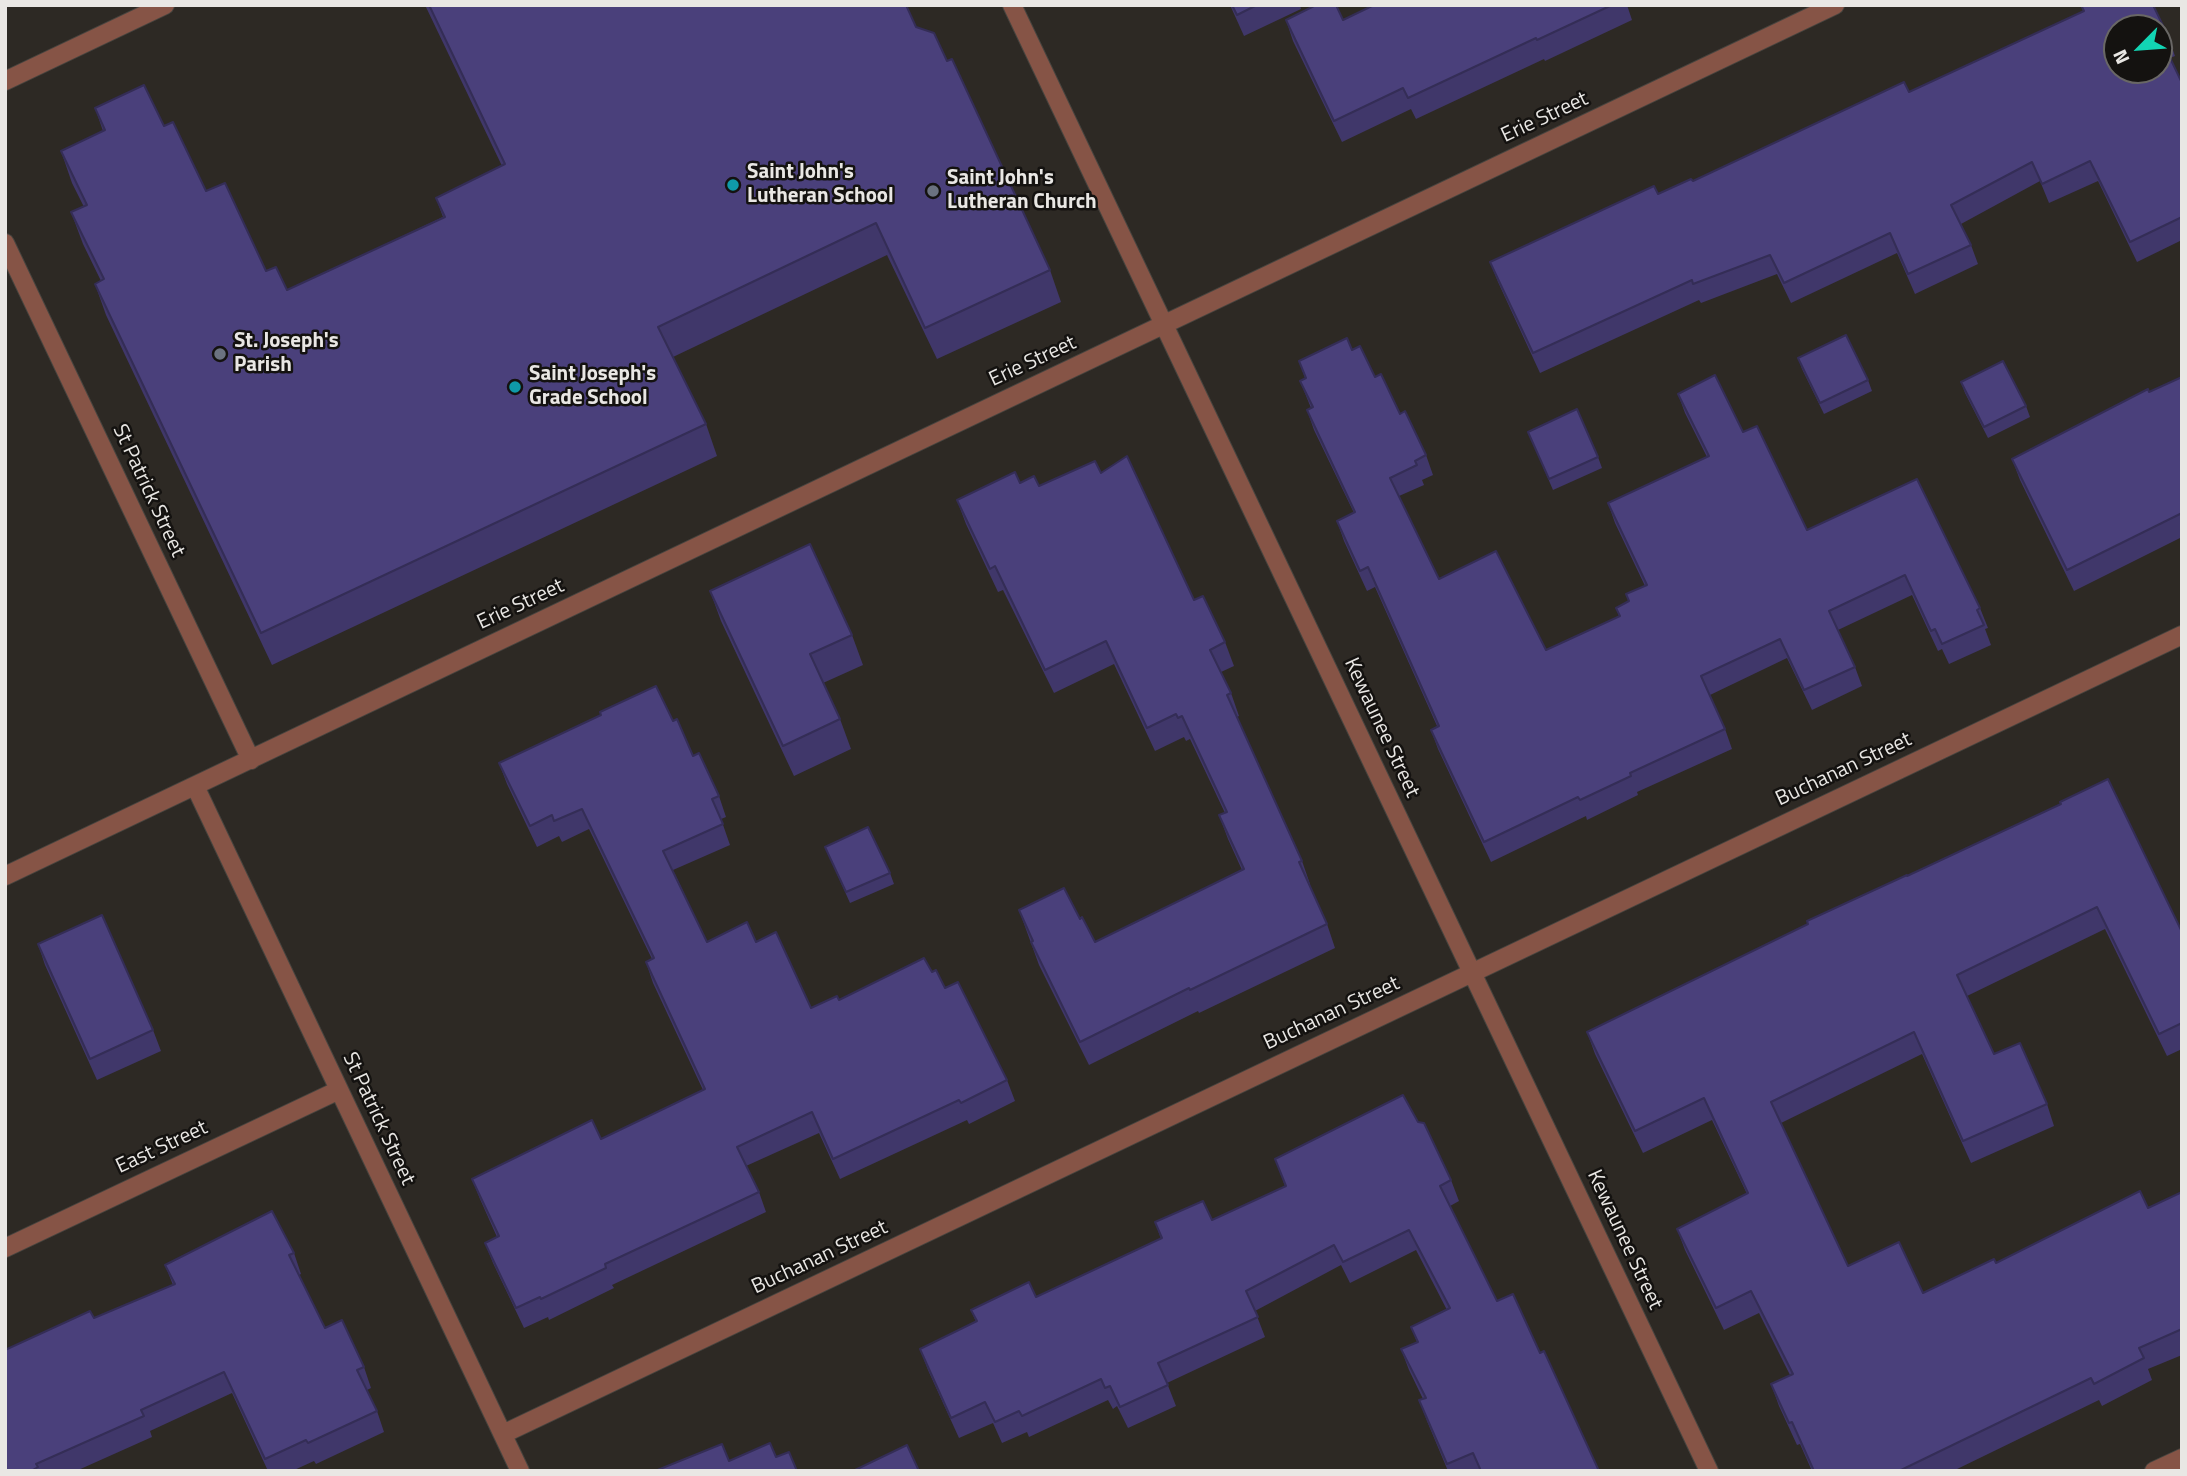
<!DOCTYPE html>
<html>
<head>
<meta charset="utf-8">
<style>
	body { margin:0 }
	#map { position:relative; width:2187px; height:1476px; overflow:hidden; background:#2d2924; font-family:"Titillium Web",sans-serif }
	canvas { display:block }
	.frame { position:absolute; inset:0; border:7px solid #e9e7e4; pointer-events:none }
	.north { position:absolute; left:2103px; top:14px; width:70px; height:70px; box-sizing:border-box; background:#141210; border:2px solid #696765; border-radius:50%; rotate:245deg; font-size:19px; font-weight:700; line-height:28px; text-align:center; color:#e9e7e4 }
	.north::after { content:''; display:block; margin:auto; width:24px; height:32px; background:#12d5b4; clip-path:polygon(50% 0,100% 100%,50% 72%,0 100%) }
</style>
</head>
<body>
<div id="map">
<canvas width="2187" height="1476"></canvas>
<div class="frame"></div>
<div class="north">N</div>
</div>
<script>
const context = document.querySelector('canvas').getContext('2d');
context.lineJoin = 'round';
function trace(path, color, width, dash) {
  context.strokeStyle = color;
  context.lineWidth = width;
  context.lineCap = dash ? 'butt' : 'round';
  context.setLineDash(dash || []);
  context.stroke(path);
}
function paint(path, color) {
  context.fillStyle = color;
  context.fill(path, 'evenodd');
}
function drawText(font, color, halo, rows, align = 'center') {
  context.font = font + ' "Titillium Web",sans-serif';
  context.lineWidth = 5;
  context.setLineDash([]);
  context.textBaseline = 'middle';
  context.strokeStyle = halo;
  context.fillStyle = color;
  for (const [text, x, y, turn = 0] of rows) {
    context.save();
    context.translate(x, y);
    context.rotate((+turn || 0) * Math.PI / 180);
    context.textAlign = isNaN(turn) ? turn : align;
    if (halo) context.strokeText(text, 0, 0);
    context.fillText(text, 0, 0);
    context.restore();
  }
}
const minor = new Path2D(`
	M1012 5 1709 1471
	M5 81 165 5
	M5 243 251 760
	M195 786 520 1471
	M5 876 1835 5
	M5 1248 339 1090
	M503 1434 2182 635
	M2154 1471 2182 1458`);
const wall = new Path2D(`
	M425 5H906L916 27 1050 270 1061 302 937 359 887 255 673 357 706 424 717 456 272 665 106 315 95 284 101 281 83 244 71 212 84 207 72 183 61 151 103 131 95 108 164 126 206 191 266 271 287 290 443 217 436 198 502 166Z
	M1230 5H1300L1301 9 1244 36Z
	M1374 5H1627L1632 20 1545 61 1544 59 1416 119 1411 109 1342 142 1293 41 1286 20H1343Z
	M2081 5 2168 36 2175 56 2170 58 2182 83V240L2137 262 2098 181 2049 203 2040 181 1961 224 1971 245 1978 264 1915 294 1897 253 1791 303 1777 274 1701 303 1699 300 1540 373 1498 282 1490 262 1658 194 1693 181 1909 92 2083 11Z
	M1352 350 1375 377 1426 455 1433 475 1422 480 1424 485 1399 496 1439 579 1546 650 1619 616 1616 608 1629 601 1626 594 1645 586 1615 523 1608 503 1707 457 1685 413 1678 394 1743 432 1807 530 1980 608 1988 628 1985 629 1991 645 1949 664 1942 649 1938 651 1912 595 1838 630 1855 667 1862 686 1812 710 1787 658 1710 695 1725 729 1732 749 1637 792 1638 795 1587 820 1586 816 1491 862 1438 749 1431 730 1437 726 1375 587 1367 591 1344 541 1337 521 1354 513 1314 430 1307 410 1311 408 1300 381 1305 378 1299 361Z
	M1798 358 1868 380 1872 391 1824 414 1802 369Z
	M2182 377V537L2074 591 2020 480 2012 459Z
	M1961 382 2026 406 2030 417 1988 438 1965 393Z
	M1528 432 1598 457 1602 468 1553 490Z
	M1101 473 1225 642 1234 666 1221 672 1231 693 1239 716 1237 717 1302 861 1310 884H1309L1327 924 1335 948 1199 1013 1198 1011 1089 1065 1039 965 1019 910 1080 919 1095 942 1242 870 1228 839 1219 815 1225 813 1190 739 1186 741 1184 737 1155 751 1114 664 1054 693 1003 590 998 592 966 524 957 500 1020 483 1039 486Z
	M710 591 852 635 863 665 823 683 840 719 851 749 794 776 721 621Z
	M673 721 693 756 719 796 726 817 721 819 730 845 673 870 707 942H756L811 1008 932 972 945 988 1007 1080 1015 1101 969 1124 967 1120 840 1179 819 1133 746 1166 759 1192 766 1212 612 1285 614 1288 549 1320 548 1317 524 1328 493 1263 485 1243 497 1237 480 1199 472 1179 601 1139 703 1090 653 983 646 962 652 959 589 829 562 842 559 836 537 847 507 784 499 763Z
	M2060 804 2182 932V1049L2167 1056 2105 929 1967 996 1994 1054 2047 1104 2054 1126 1971 1163 1922 1054 1781 1123 1848 1266 1923 1293 1996 1263 2148 1208 2182 1192V1355L2148 1369 2152 1380 2102 1406 2099 1400 1953 1471H1812L1800 1444 1797 1445 1779 1406 1771 1384 1790 1375 1759 1313 1724 1330 1685 1250 1677 1229 1747 1194 1712 1120 1643 1153 1595 1054 1587 1032 1907 876Z
	M825 847 890 873 894 884 850 903Z
	M38 944 153 1030 161 1051 97 1080 45 965Z
	M1275 1159 1451 1180 1459 1201 1450 1206 1497 1301 1540 1353 1599 1471H1448L1427 1421 1419 1400 1423 1399 1409 1370 1401 1349 1417 1342 1411 1327 1447 1310 1416 1250 1350 1283 1341 1265 1255 1311 1265 1337 1167 1383 1176 1406 1128 1428 1117 1406 1113 1409 1108 1400 1029 1437 1027 1432 1002 1443 993 1423 959 1438 928 1370 920 1349 976 1322 971 1310 1036 1297 1161 1239 1155 1222 1212 1220 1285 1186Z
	M294 1253 301 1274 299 1275 325 1328 364 1367 371 1388 367 1390 377 1411 384 1432 316 1464 314 1461 292 1471H268L232 1393 150 1431 152 1437 76 1471H5L94 1318 173 1285 165 1265Z`);
const building = new Path2D(`
	M429 5H906L916 27 934 33 947 61 952 59 1050 270 925 328 876 223 658 327 706 424 261 633 95 284 104 279 71 212 87 205 61 151 105 130 95 108 144 85 164 126 173 122 206 191 225 183 266 271 276 267 287 290 445 217 436 198 505 164Z
	M1232 5H1257L1237 15Z
	M1316 5H1336L1343 20 1374 5H1612L1537 40 1536 38 1408 98 1403 88 1334 121 1286 20Z
	M2081 5H2153L2168 36 2161 39 2182 83V217L2130 242 2090 161 2042 184 2032 162 1951 205 1971 245 1908 274 1890 233 1784 283 1770 255 1693 284 1692 280 1533 353 1490 262 1654 186 1658 194 1691 179 1693 181 1904 82 1909 92 2084 11ZM2117 28H2159V70H2117Z
	M1846 335 1868 380 1820 403 1798 358Z
	M1347 338 1352 350 1360 346 1375 377 1381 374 1400 414 1405 411 1426 455 1415 461 1417 465 1390 478 1439 579 1496 551 1546 650 1620 616 1616 608 1629 601 1626 594 1647 585 1608 503 1709 456 1678 394 1715 375 1743 432 1757 426 1807 530 1917 479 1980 608 1977 610 1984 625 1942 644 1935 629 1931 631 1905 575 1829 611 1855 667 1804 690 1780 639 1701 676 1725 729 1630 773 1631 776 1580 800 1578 797 1484 842 1431 730 1439 726 1368 567 1360 571 1337 521 1355 512 1307 410 1313 407 1300 381 1306 378 1299 361Z
	M2003 361 2026 406 1984 427 1961 382Z
	M2182 377V513L2067 570 2012 459 2148 389 2149 392Z
	M1577 409 1598 457 1549 479 1528 432Z
	M1127 456 1194 600 1203 596 1225 642 1210 650 1231 693 1227 695 1302 861 1299 862 1327 924 1190 990 1189 988 1080 1042 1031 942 1033 941 1019 910 1064 888 1080 919 1082 917 1095 942 1244 869 1219 815 1227 812 1182 716 1178 718 1176 714 1147 728 1106 641 1045 670 995 566 990 569 957 500 1015 472 1020 483 1034 476 1039 486 1095 461 1101 473Z
	M810 544 852 635 810 654 840 719 783 746 710 591Z
	M656 686 673 721 677 719 693 756 699 753 719 796 712 799 723 824 663 851 707 942 747 922 756 942 776 932 811 1008 837 996 839 1000 924 958 932 972 936 970 945 988 958 982 1007 1080 961 1103 959 1100 833 1159 812 1112 737 1147 759 1192 605 1264 606 1268 541 1299 540 1297 516 1308 485 1243 499 1236 472 1179 592 1120 601 1139 705 1089 646 962 654 958 582 809 554 821 552 815 530 826 499 763 601 715 600 712Z
	M2108 779 2182 932V1023L2159 1034 2097 907 1957 975 1994 1054 2020 1043 2047 1104 1963 1141 1914 1032 1771 1102 1848 1266 1899 1242 1923 1293 1994 1259 1996 1263 2140 1191 2148 1208 2182 1192V1329L2139 1348 2144 1358 2094 1384 2091 1378 1899 1471H1814L1792 1422 1789 1423 1771 1384 1793 1374 1751 1291 1716 1308 1677 1229 1748 1193 1704 1098 1635 1131 1587 1032 1808 924 1807 921 1907 875V876L2061 804 2060 802Z
	M868 827 890 873 846 892 825 847Z
	M102 915 153 1030 90 1059 38 944Z
	M1403 1095 1418 1122 1424 1123 1451 1180 1440 1186 1497 1301 1513 1294 1540 1353 1544 1351 1599 1471H1481L1473 1453 1447 1464 1419 1400 1426 1398 1401 1349 1418 1342 1411 1327 1450 1308 1409 1230 1343 1262 1334 1245 1246 1291 1258 1317 1158 1363 1168 1385 1120 1407 1110 1386 1105 1388 1101 1379 1022 1416 1019 1411 995 1422 985 1402 951 1418 920 1349 977 1321 971 1310 1029 1282 1036 1297 1162 1238 1155 1222 1203 1201 1212 1220 1286 1186 1275 1159Z
	M272 1211 294 1253 289 1255 325 1328 342 1320 364 1367 357 1370 377 1411 308 1443 306 1440 265 1459 224 1372 141 1410 144 1416 36 1464 38 1467 31 1471H5V1350L90 1311 94 1318 175 1284 165 1265Z
	M770 1443 776 1457 789 1452 797 1471H655L722 1444 729 1461Z
	M907 1445 919 1471H853Z`);
const markers = [
	[733,185,7,"#0f9aa8"],
	[933,191,7,"#6b7280"],
	[220,354,7,"#6b7280"],
	[515,387,7,"#0f9aa8"]
];
const streetNames = [
	["Erie Street",1545,118,-25],
	["Erie Street",1033,362,-25],
	["St Patrick Street",148,491,65],
	["Erie Street",521,605,-25],
	["Kewaunee Street",1381,728,65],
	["Buchanan Street",1844,770,-25],
	["Buchanan Street",1332,1014,-25],
	["St Patrick Street",378,1119,65],
	["East Street",162,1148,-25],
	["Kewaunee Street",1624,1240,65],
	["Buchanan Street",820,1258,-25]
];
const poiNames = [
	["Saint John's",747,173],
	["Lutheran School",747,197],
	["Saint John's",947,179],
	["Lutheran Church",947,203],
	["St. Joseph's",234,342],
	["Parish",234,366],
	["Saint Joseph's",529,375],
	["Grade School",529,399]
];
trace(minor, '#47443f', 20);
trace(minor, '#865446', 18);
paint(wall, '#40376a');
paint(building, '#4a407b');
trace(building, '#342d56', 2);
for (const [x, y, r, color] of markers) {
  const dot = new Path2D();
  dot.arc(x, y, r, 0, 2 * Math.PI);
  context.fillStyle = color;
  context.fill(dot);
  trace(dot, '#141210', 2.5);
}
drawText('21px', '#e9e7e4', '#141210', streetNames);
drawText('bold 21px', '#e9e7e4', '#141210', poiNames, 'left');
</script>
</body>
</html>
